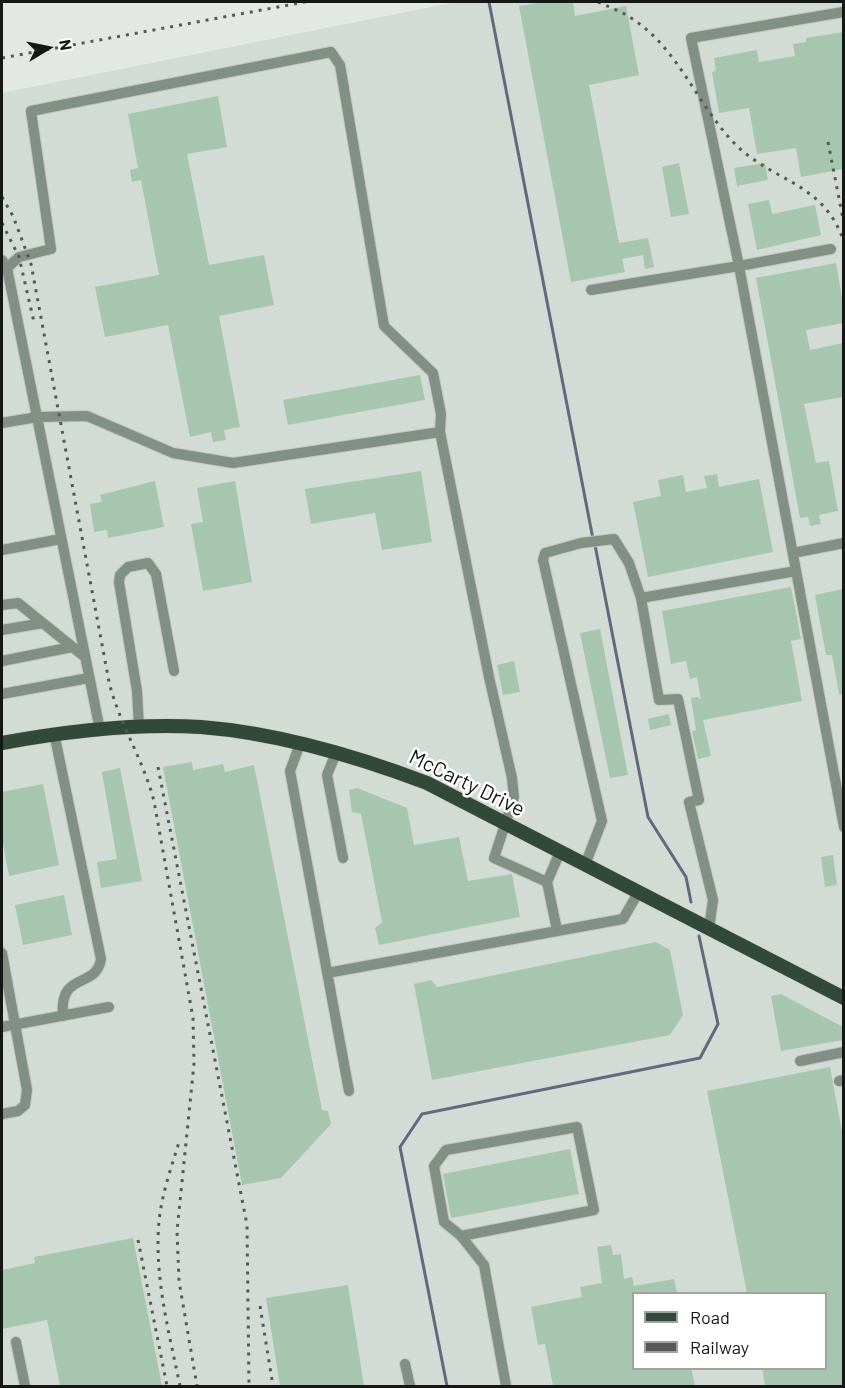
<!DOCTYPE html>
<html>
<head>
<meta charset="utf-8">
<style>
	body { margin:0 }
	#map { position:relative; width:845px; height:1388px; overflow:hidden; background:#e4e8e5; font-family:Barlow,sans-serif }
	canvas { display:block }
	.frame { position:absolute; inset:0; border:3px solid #151615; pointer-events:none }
	.legend { position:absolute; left:632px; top:1292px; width:195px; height:78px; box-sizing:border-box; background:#fff; border:2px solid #a1a2a1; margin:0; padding:8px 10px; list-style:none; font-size:18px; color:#151615 }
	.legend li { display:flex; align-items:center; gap:12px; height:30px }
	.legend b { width:30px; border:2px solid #a1a2a1 }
	.north { position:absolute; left:18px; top:18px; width:60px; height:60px; -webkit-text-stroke:4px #fff; paint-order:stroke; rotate:80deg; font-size:16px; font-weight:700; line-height:24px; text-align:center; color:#151615 }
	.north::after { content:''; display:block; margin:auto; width:21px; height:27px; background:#151615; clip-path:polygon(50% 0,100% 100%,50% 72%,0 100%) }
</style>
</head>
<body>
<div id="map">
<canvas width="845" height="1388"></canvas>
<div class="frame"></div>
<ul class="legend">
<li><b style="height:8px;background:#324939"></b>Road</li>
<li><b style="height:8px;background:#565856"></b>Railway</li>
</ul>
<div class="north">N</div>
</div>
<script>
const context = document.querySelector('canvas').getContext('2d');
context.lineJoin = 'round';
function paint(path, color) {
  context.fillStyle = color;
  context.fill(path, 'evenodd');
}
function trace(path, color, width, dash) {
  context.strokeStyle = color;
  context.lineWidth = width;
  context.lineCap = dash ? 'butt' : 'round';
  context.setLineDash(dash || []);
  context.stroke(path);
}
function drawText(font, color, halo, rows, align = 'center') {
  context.font = font + ' Barlow,sans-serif';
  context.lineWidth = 5;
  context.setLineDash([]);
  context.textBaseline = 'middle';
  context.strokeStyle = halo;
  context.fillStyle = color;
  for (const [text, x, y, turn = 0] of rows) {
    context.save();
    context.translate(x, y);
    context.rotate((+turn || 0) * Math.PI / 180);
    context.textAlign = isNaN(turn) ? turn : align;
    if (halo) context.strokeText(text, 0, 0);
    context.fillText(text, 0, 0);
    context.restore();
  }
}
const built = new Path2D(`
	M456 2H843V1386H2V93ZM634 1294H826V1368H634Z`);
const stream = new Path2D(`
	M489 2 593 539
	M595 545 648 817 686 877 691 902
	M447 1386 400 1147 422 1114 700 1058 718 1024 699 936`);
const building = new Path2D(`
	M543 2H573L575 16 626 6 639 75 589 85 619 243 648 238 654 267 645 269 643 255 622 259 625 272 571 282 519 6Z
	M843 32V169L801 177 796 148 757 154 749 108 719 113 712 72 716 71 714 58 757 50 759 62 795 56 793 44 806 42V38Z
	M218 96 227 147 187 154 209 265 264 255 274 305 219 316 240 427 224 430 226 440 213 442 211 432 190 437 168 325 105 337 95 287 159 275 141 180 132 182 130 170 138 168 128 114Z
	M679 163 689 214 671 217 662 167Z
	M765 163 768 180 737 186 734 168Z
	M769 200 772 214 815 205 821 235 757 250 748 204Z
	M836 263 843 304V323L806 330 810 350 843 343V397L804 404 816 463 829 461 838 511 819 515 821 524 810 526 808 517 800 518 756 278Z
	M420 375 425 400 288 425 283 400Z
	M421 471 432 542 382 550 375 513 311 524 305 489Z
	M717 474 719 487 759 479 773 552 648 577 633 502 661 496 658 480 683 475 686 492 707 488 704 476Z
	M155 481 164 527 108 538 107 530 94 532 90 504 102 502 100 495Z
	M235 481 252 582 203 591 191 524 203 522 197 488Z
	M791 587 801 639 791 641 802 701 703 720 711 756 698 759 692 731 696 730 691 698 698 697 701 700 697 677 690 679 686 661 671 664 662 611Z
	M843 589V694H839L832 655H826L815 595Z
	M600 629 628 775 610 778 580 633Z
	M514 661 520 692 503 695 497 665Z
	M669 714 671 725 650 730 648 719Z
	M192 762 193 770 223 764 225 772 254 765 322 1110 328 1111 331 1124 281 1178 242 1185 163 767Z
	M120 768 142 881 101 888 97 862 117 859 102 772Z
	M43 784 59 865 9 876 2 838V792Z
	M357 788 407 808 414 845 459 837 468 881 512 874 520 917 379 945 375 928 382 922 361 814 352 812 349 790Z
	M833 855 837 885 825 887 821 857Z
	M64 895 72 935 23 945 15 905Z
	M656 942 670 950 683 1015 670 1035 432 1080 414 984 431 980 437 987Z
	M781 994 843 1027V1040L781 1051 771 996Z
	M830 1067 843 1137V1386H765L762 1368H825V1293H747L707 1091Z
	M570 1149 579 1194 451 1218 443 1174Z
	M133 1238 162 1386H60L47 1320 2 1329V1270L35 1263 34 1257Z
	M611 1245 613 1255 621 1254 624 1279 632 1277 634 1286 674 1279 677 1293H633V1368H691L695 1386H553L545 1344 538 1345 531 1307 582 1297 580 1287 602 1283 597 1247Z
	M348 1285 364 1386H280L266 1298Z`);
const minor = new Path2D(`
	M831 249 739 266 844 827
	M2 260 7 268 100 730
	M591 290 739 266 691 38 843 12
	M2 423 37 417 87 416 173 453 233 463 440 432 441 414 433 373 384 326 340 65 331 52 31 111 51 249 19 257 7 268
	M440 432 489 677 512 778 514 797 494 858 547 882
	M2 550 61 539
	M793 553 844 543
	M2 605 18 603 85 657
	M2 630 43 623
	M2 661 72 647
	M2 694 89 678
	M139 728 137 691 119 582 120 575 128 567 148 563 156 574 174 671
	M54 733 101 959C96 990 59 970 63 1016
	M300 744 290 771 349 1091
	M336 753 327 775 343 858
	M585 865 602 821 543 560 545 553 581 543 614 539 629 563 641 598
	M709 929 713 900 689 802 699 800 678 699 659 700 641 598 796 571
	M557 930 547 882 560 852
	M2 953 27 1090 25 1105 18 1111 2 1114
	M327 973 623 919 638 893
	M2 1027 109 1007
	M800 1061 844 1052
	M839 1081 844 1080
	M577 1127 594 1210 461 1236 444 1222 434 1166 446 1150Z
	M461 1236 484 1265 506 1386
	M16 1342 25 1386
	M405 1364 410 1386`);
const major = new Path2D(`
	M2 743C67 731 135 723 201 727 277 733 356 756 427 783L844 998`);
const rail = new Path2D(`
	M598 2C609 7 621 11 631 18 679 48 698 108 738 147 777 183 824 183 844 242
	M2 58 305 2
	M828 142 844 224
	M2 197 13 216 31 264 109 682C119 723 143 759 154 801L193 1018 194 1064 177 1231 179 1281 197 1386
	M2 223 19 257 34 322
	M158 767 247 1225 249 1386
	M138 1240 167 1386
	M260 1306 273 1386
	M180 1386C169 1332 154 1277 159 1221 162 1193 172 1165 180 1139`);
const streetNames = [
	["McCarty Drive",467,783,26]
];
paint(built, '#d2dcd4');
trace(stream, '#64677d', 3);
paint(building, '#a7c6af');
trace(minor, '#c3c6c4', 12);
trace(major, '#c3c6c4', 15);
trace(minor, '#828f85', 10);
trace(major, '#324939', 14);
trace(rail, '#565856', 3, [3, 6]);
drawText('21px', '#151615', '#fff', streetNames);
</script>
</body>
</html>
